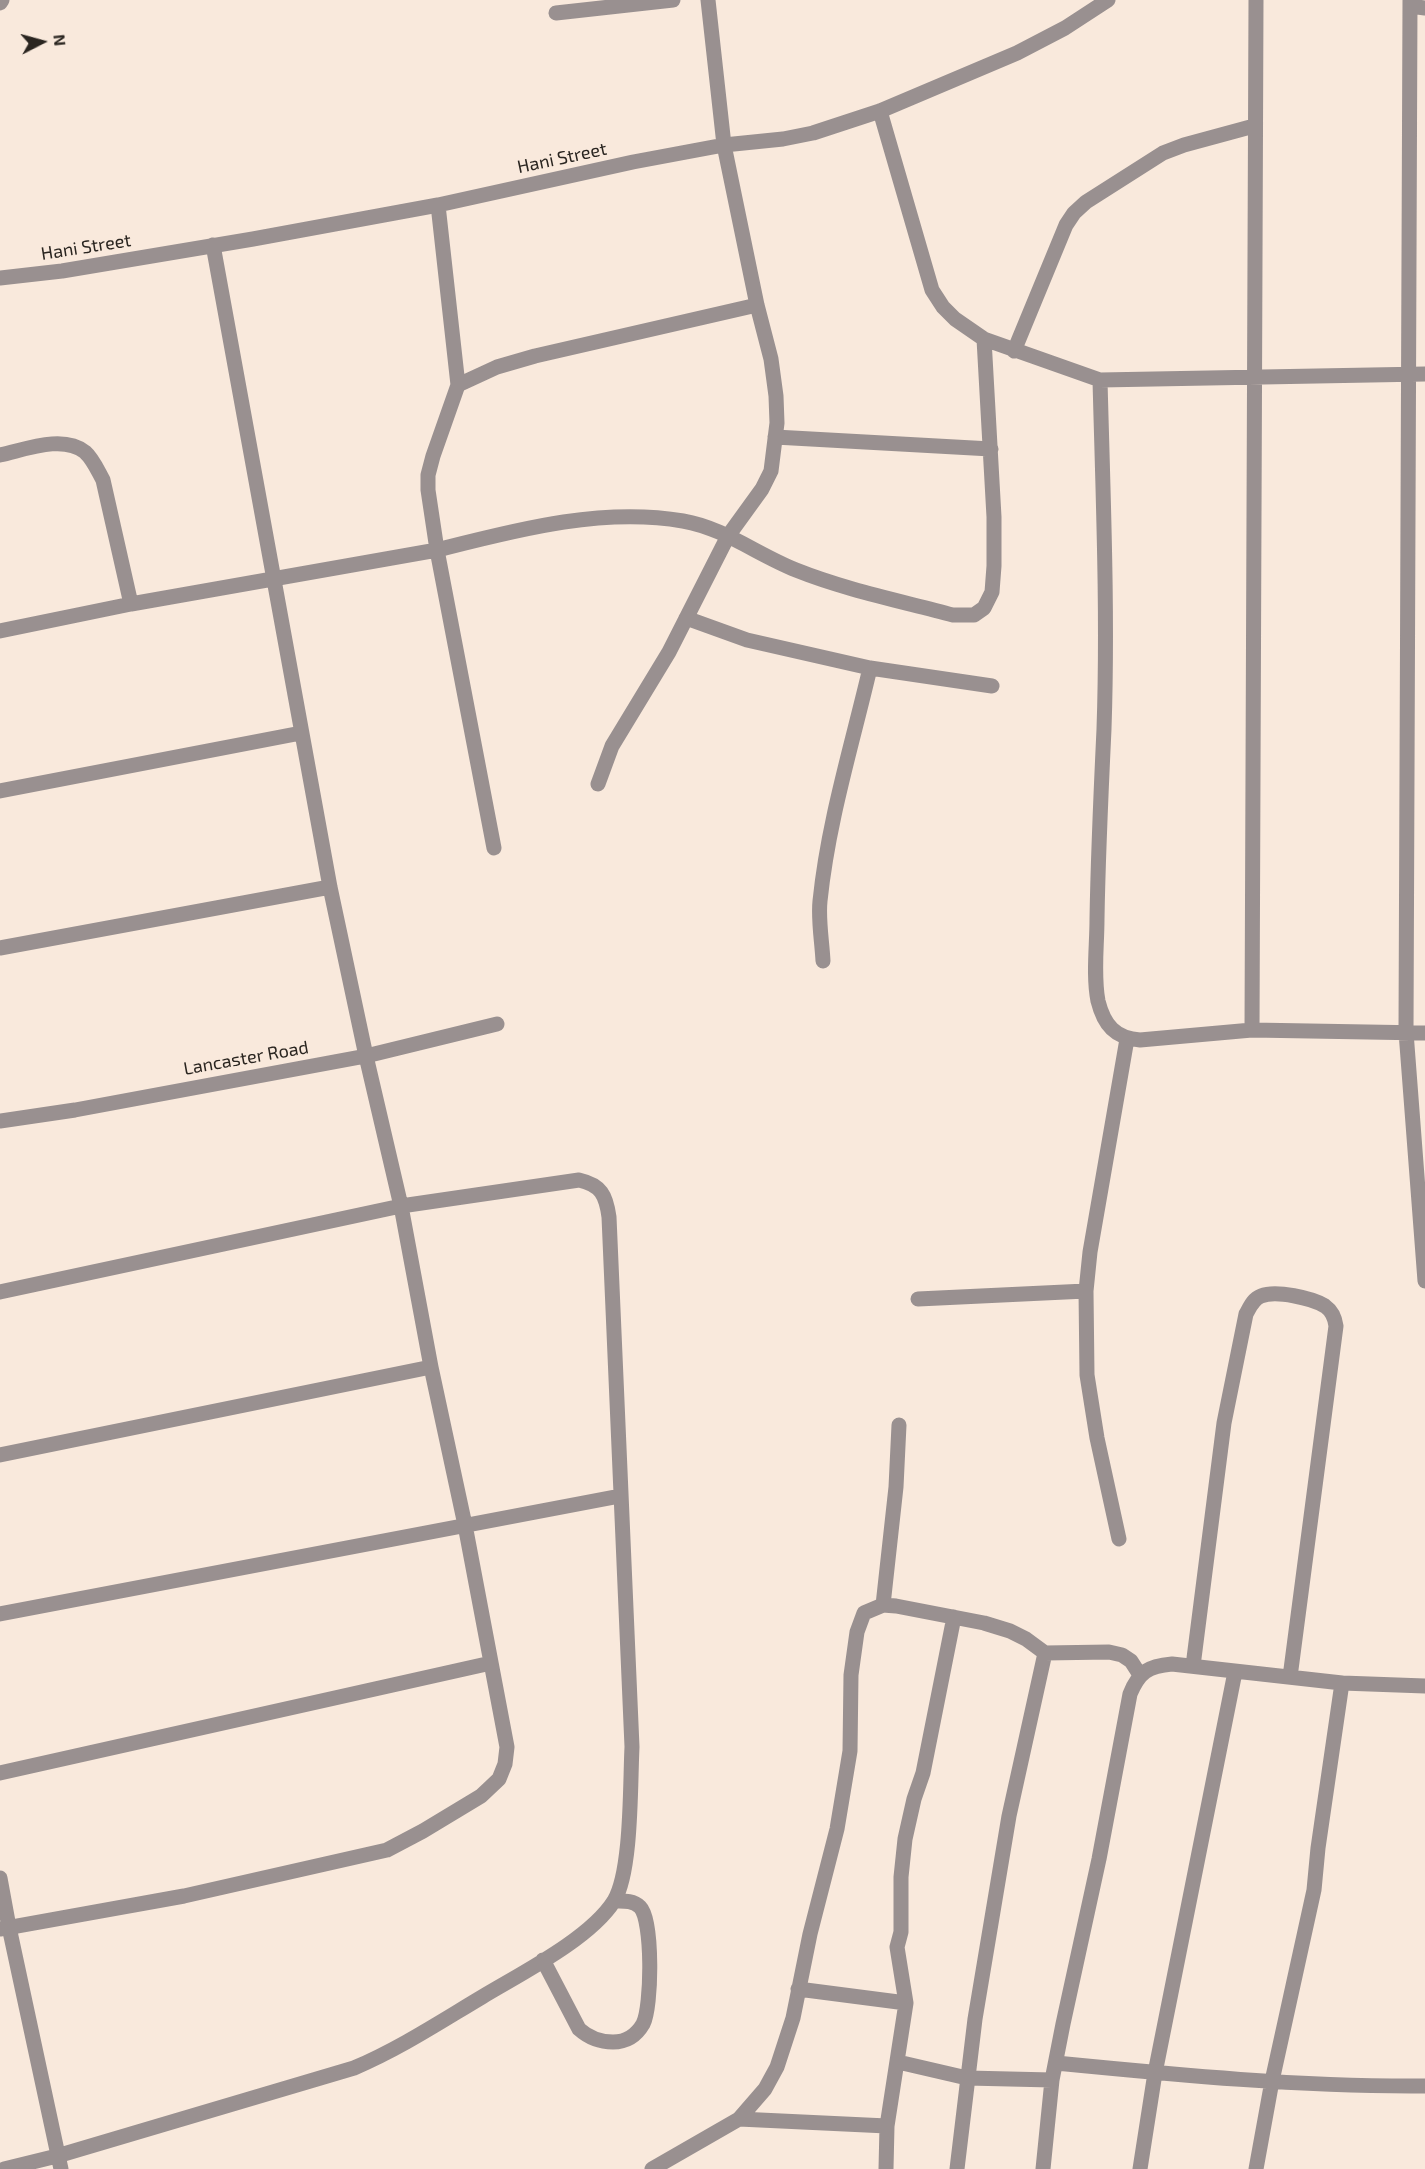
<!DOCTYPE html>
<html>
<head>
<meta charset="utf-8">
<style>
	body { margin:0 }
	#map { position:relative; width:1425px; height:2169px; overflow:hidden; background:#f9e9dc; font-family:"Exo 2",sans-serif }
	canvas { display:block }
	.north { position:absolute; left:12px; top:12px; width:60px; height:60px; -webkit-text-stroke:4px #f9e9dc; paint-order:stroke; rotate:84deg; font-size:16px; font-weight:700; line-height:24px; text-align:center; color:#2a2520 }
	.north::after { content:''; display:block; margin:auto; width:21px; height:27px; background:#2a2520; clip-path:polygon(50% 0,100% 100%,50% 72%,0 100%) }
</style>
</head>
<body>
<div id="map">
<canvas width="1425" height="2169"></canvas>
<div class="north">N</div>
</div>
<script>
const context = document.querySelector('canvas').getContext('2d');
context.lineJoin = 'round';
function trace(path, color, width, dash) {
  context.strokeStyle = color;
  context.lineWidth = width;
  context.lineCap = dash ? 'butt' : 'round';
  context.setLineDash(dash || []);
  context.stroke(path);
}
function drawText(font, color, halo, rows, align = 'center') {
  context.font = font + ' "Exo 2",sans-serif';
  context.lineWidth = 4.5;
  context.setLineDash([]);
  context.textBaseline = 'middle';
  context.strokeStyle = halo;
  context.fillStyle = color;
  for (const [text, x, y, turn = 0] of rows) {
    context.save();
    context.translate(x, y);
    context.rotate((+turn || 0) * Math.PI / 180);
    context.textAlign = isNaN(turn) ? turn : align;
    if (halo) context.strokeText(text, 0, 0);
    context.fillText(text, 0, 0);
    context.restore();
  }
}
const minor = new Path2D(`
	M1410 0 1406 1032 1425 1281
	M0 3 2 0
	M1410 6 1425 8
	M556 13 673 0
	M880 111 932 290 943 307 955 319 984 339 1100 380 1425 374
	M438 205 458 385 433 456 428 475V490L437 550 494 848
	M0 278 62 271 253 239 438 205 633 162 724 145 783 139 813 133 880 111 1017 53 1065 28 1108 0
	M1014 351 1066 225 1074 213 1086 202 1163 153 1184 145 1254 126
	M1100 380C1103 496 1108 612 1104 729 1101 792 1098 856 1097 919 1097 946 1093 975 1098 1001 1104 1025 1115 1038 1140 1040L1252 1030 1425 1033
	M458 385 497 367 535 356 757 305
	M775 437 991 449
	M0 455C24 450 63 434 85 452 93 459 98 471 103 480L131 604
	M686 618 747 640 870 668 992 686
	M0 631 131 604 437 550C516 530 601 507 683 521 724 528 758 555 796 570 846 590 901 601 953 615H974L984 608 992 592 994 566V517L984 339
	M598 784 612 746 669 652 728 536 762 489 771 471 777 423 776 396 771 359 757 305 724 145 708 0
	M0 791 301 733
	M0 948 330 887
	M823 961C822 941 818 920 820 901 828 822 852 745 870 668
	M1252 1030 1256 0
	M0 1121 75 1110 366 1056 497 1024
	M0 1292 401 1206 579 1180C601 1185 606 1195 609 1217L632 1747C630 1785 632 1871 614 1901 590 1939 520 1974 482 1997 440 2022 399 2049 354 2068L57 2156 4 2169
	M918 1299 1086 1291
	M0 1455 431 1367
	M1119 1539 1097 1438 1087 1375 1086 1291 1090 1252 1127 1039
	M883 1605 896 1487 899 1425
	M0 1614 620 1496
	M1193 1666 1224 1423 1246 1314C1250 1307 1253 1299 1261 1296 1276 1290 1312 1298 1325 1306 1332 1311 1335 1318 1336 1326L1290 1677
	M0 1773 491 1663
	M0 1878 9 1927 61 2169
	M0 1929 184 1896 387 1850 423 1831 481 1796 499 1779 505 1764 507 1747 465 1525 431 1367 401 1206 366 1056 330 887 213 245
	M543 1960 579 2029C589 2038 599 2042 613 2042 626 2042 636 2036 643 2024 652 2007 653 1920 640 1907 633 1900 623 1901 614 1901
	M798 1989 906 2003
	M898 2062 967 2078 1052 2080
	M1056 2063C1178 2075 1302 2087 1425 2086
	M739 2119 887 2126
	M652 2169 739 2119 765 2089 777 2067 793 2018 810 1934 837 1829 850 1751 851 1675 857 1632 864 1613 883 1605 896 1606 984 1623 1010 1631 1026 1639 1045 1653 1109 1652 1122 1655 1131 1661 1140 1675
	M886 2169 887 2126 906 2003 897 1947 901 1932V1877L905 1839 914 1799 923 1773 954 1617
	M957 2169 975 2019 1009 1816 1045 1653
	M1043 2169 1052 2080 1063 2024 1099 1859 1130 1694C1139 1672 1148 1666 1172 1664L1342 1683 1425 1686
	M1140 2169 1155 2073 1235 1672
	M1256 2169 1272 2081 1314 1890 1318 1848 1342 1683`);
const streetNames = [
	["Hani Street",562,158,-12],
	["Hani Street",86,247,-9],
	["Lancaster Road",246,1058,-10]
];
trace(minor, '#999090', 15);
drawText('18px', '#2a2520', '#f9e9dc', streetNames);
</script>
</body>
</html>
